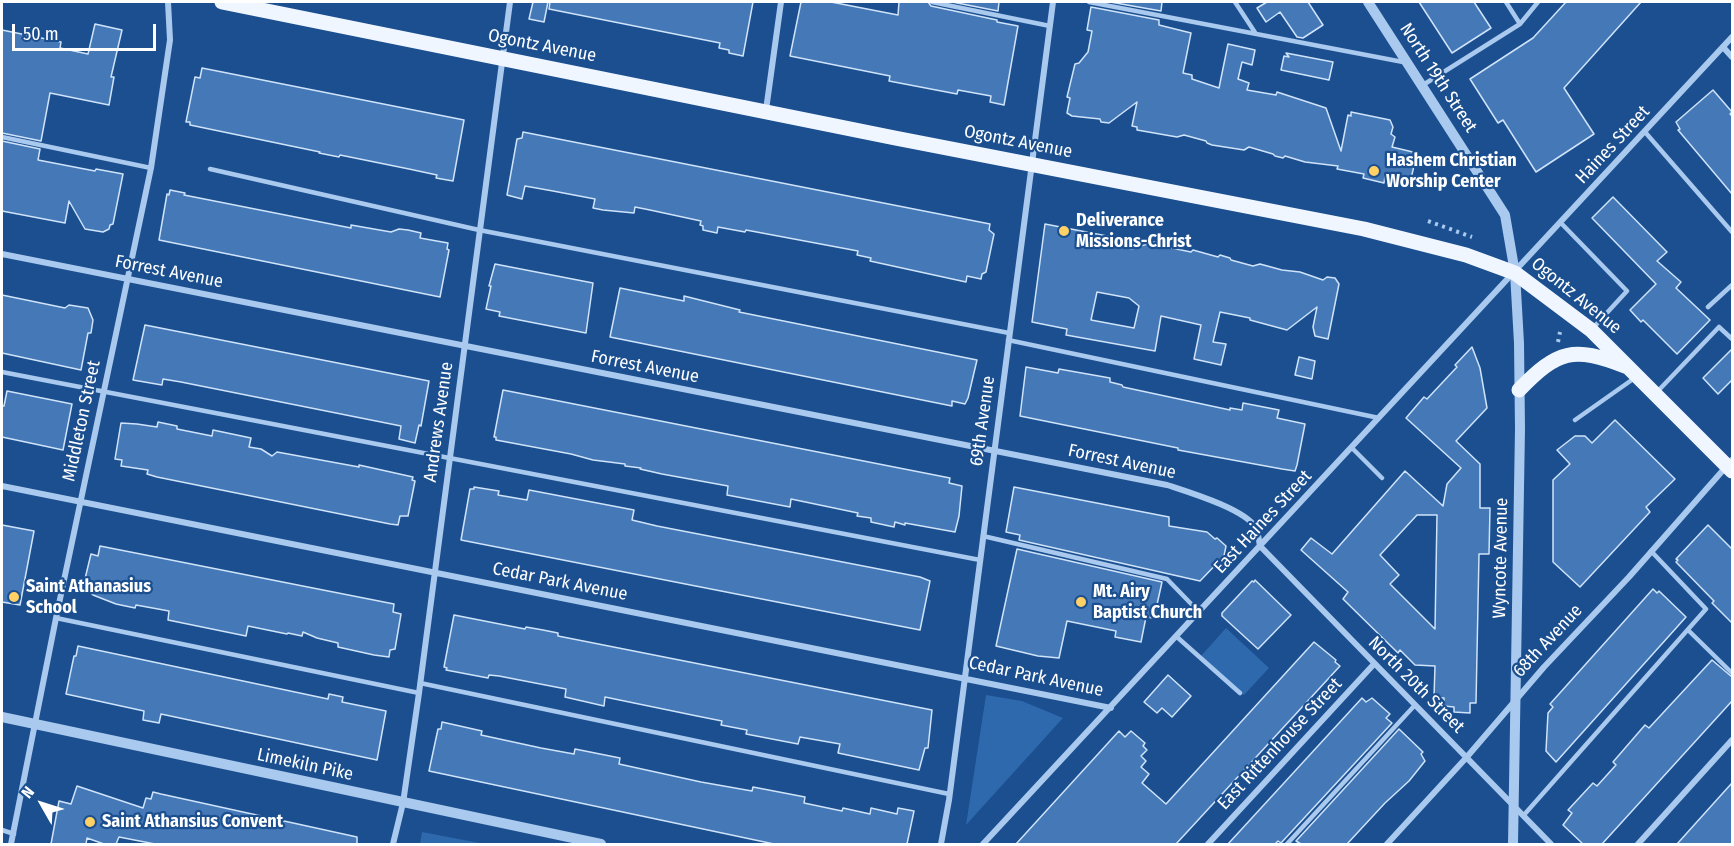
<!DOCTYPE html>
<html>
<head>
<meta charset="utf-8">
<style>
	body { margin:0 }
	#map { position:relative; width:1734px; height:846px; overflow:hidden; background:#1b4f8f; font-family:"Fira Sans Condensed",sans-serif }
	canvas { display:block }
	.frame { position:absolute; inset:0; border:3px solid #fff; pointer-events:none }
	.north { position:absolute; left:12px; top:774px; width:60px; height:60px; -webkit-text-stroke:4px #1b4f8f; paint-order:stroke; rotate:309deg; font-size:16px; font-weight:700; line-height:24px; text-align:center; color:#fff }
	.north::after { content:''; display:block; margin:auto; width:21px; height:27px; background:#fff; clip-path:polygon(50% 0,100% 100%,50% 72%,0 100%) }
	.scale { position:absolute; left:12px; top:24px; width:144px; height:27px; box-sizing:border-box; border:3px solid #fff; border-top:0; padding-left:8px; font-size:18px; line-height:21px; white-space:nowrap; color:#fff; -webkit-text-stroke:4px #1b4f8f; paint-order:stroke }
</style>
</head>
<body>
<div id="map">
<canvas width="1734" height="846"></canvas>
<div class="frame"></div>
<div class="north">N</div>
<div class="scale">50 m</div>
</div>
<script>
const context = document.querySelector('canvas').getContext('2d');
context.lineJoin = 'round';
function paint(path, color) {
  context.fillStyle = color;
  context.fill(path, 'evenodd');
}
function trace(path, color, width, dash) {
  context.strokeStyle = color;
  context.lineWidth = width;
  context.lineCap = dash ? 'butt' : 'round';
  context.setLineDash(dash || []);
  context.stroke(path);
}
function drawText(font, color, halo, rows, align = 'center') {
  context.font = font + ' "Fira Sans Condensed",sans-serif';
  context.lineWidth = 4.5;
  context.setLineDash([]);
  context.textBaseline = 'middle';
  context.strokeStyle = halo;
  context.fillStyle = color;
  for (const [text, x, y, turn = 0] of rows) {
    context.save();
    context.translate(x, y);
    context.rotate((+turn || 0) * Math.PI / 180);
    context.textAlign = isNaN(turn) ? turn : align;
    if (halo) context.strokeText(text, 0, 0);
    context.fillText(text, 0, 0);
    context.restore();
  }
}
const green = new Path2D(`
	M1226 628 1269 668 1244 695 1201 656Z
	M986 695 1022 701 1063 718 966 825Z
	M422 832 485 844H420Z`);
const building = new Path2D(`
	M533 2H548L544 22 529 19Z
	M550 2H753L743 56 729 53V50L719 48 720 43 549 9Z
	M801 2H831L898 15 899 2H928L931 6 997 20V22L1018 26 1004 105 990 102 991 96 958 90 957 94 889 81 890 76 790 56Z
	M952 2H999L998 11Z
	M1110 2H1162L1161 11Z
	M1267 2H1308L1323 25 1303 38 1297 37 1280 12 1266 22 1257 8Z
	M1419 2H1474L1491 28 1452 53Z
	M1566 2H1641L1564 88 1594 134 1536 172 1503 120 1498 123 1470 79 1533 38Z
	M1091 7 1159 20V25L1191 33 1183 73 1192 75V79L1219 88 1228 44 1255 50 1252 65 1242 62 1238 79 1249 83 1247 90 1276 95 1277 92 1326 108 1341 151 1348 115 1351 116V112L1390 120 1393 127 1391 134 1395 137 1392 147 1417 153 1410 183 1385 176 1384 183 1363 178 1364 174 1337 169 1338 166 1305 162 1285 156 1283 158 1275 156 1273 154 1249 147 1244 150 1212 145 1207 143 1206 141 1184 135 1177 137 1137 130V127L1132 126 1137 102 1109 123 1101 122 1100 119 1072 116 1067 113 1070 98 1067 97 1075 64 1079 63 1088 52 1092 31 1087 30Z
	M95 24 122 30 111 77H114L109 105 50 93 41 141 2 133V30L61 42 60 48 88 54Z
	M1286 53 1333 62 1329 80 1281 70 1284 56 1289 57Z
	M202 68 464 120 453 181 436 178 437 175 409 169 340 155 339 157 319 153 320 152 190 125V122H186L195 77 200 78Z
	M1713 90 1732 112 1730 114 1732 116V194L1678 130 1680 129 1676 122Z
	M523 132 990 224 989 230 994 234 986 272 982 274 981 279 967 276 966 282 870 261 871 258 857 255 858 251 746 230 745 232 718 227 717 233 703 230V226L700 225 701 221 650 210 635 207 634 213 603 210 593 208 595 199 553 191 525 186 522 199 507 195 517 139 522 138Z
	M2 141 40 149 38 160 95 171 96 169 123 174 113 224 110 225 109 229 103 232 85 229 69 201 65 223 2 211Z
	M170 190 185 193 184 195 351 228V225L391 232 399 229 408 230 421 233 420 238 448 243 447 249 449 250 440 297 159 240 167 194 169 195Z
	M1613 197 1667 252 1657 261 1681 282 1676 288 1710 320 1677 354 1643 320 1641 322 1630 310 1656 284 1592 218Z
	M1045 224 1133 241 1131 249 1154 242 1161 243 1162 246 1191 252 1193 250 1218 257 1220 255 1230 258 1231 260 1253 266 1260 264 1282 270 1300 272 1323 280 1327 277 1335 278 1339 284 1328 339 1315 336 1313 327 1317 307 1287 330 1250 320V318L1220 312 1213 342 1226 344 1221 365 1194 359 1201 325 1161 316 1155 351 1066 335 1067 329 1032 322ZM1097 292 1129 298 1139 306 1134 328 1091 320Z
	M495 264 593 283 586 333 499 316 500 312 486 309 491 286H489Z
	M620 288 684 301V296L740 310 739 312 977 360 968 398 965 404 952 401V406L610 337Z
	M2 295 65 308 69 305 88 308 93 320 91 333H88L81 370 2 353Z
	M145 325 429 381 421 426 419 425 415 443 399 439 401 426 181 382 163 379 162 385 133 380Z
	M1472 347 1480 368 1487 408 1456 441 1480 464V508H1490L1489 554H1479L1476 703H1470V713L1454 712V707L1444 706V698L1434 697 1435 666 1415 665 1400 650 1398 653 1343 599 1348 592 1301 550 1311 538 1332 554 1405 471 1443 506 1447 484 1461 468 1406 418 1424 397 1427 399 1457 367 1455 365ZM1417 515H1437L1435 629 1390 584 1399 575 1380 555Z
	M1732 349V380L1718 394 1703 378Z
	M1299 357 1315 361 1312 379 1295 375Z
	M1026 367 1058 373 1059 369 1110 378V382L1122 385 1123 387 1230 410V408L1242 410 1243 403 1279 410 1277 418 1305 424 1297 465 1295 471 1282 469 1178 450V448L1020 416Z
	M503 390 950 478 949 483 962 486 959 516 955 532 905 523V525L895 522 894 527 871 522V518L857 516 858 513 791 499 790 507 727 495 728 486 662 474 640 469 641 468 625 466V464L593 460 571 454 496 440V437H494Z
	M7 391 72 404 63 450 2 437V406H4Z
	M1615 420 1675 479 1646 507 1650 512 1580 587 1553 562V480L1570 464 1557 450 1575 436H1585L1592 443Z
	M158 422 177 426V429L212 436 213 430 251 438 249 447 261 449 272 456 277 452 288 454 359 467V465L413 477 412 480 415 481 408 516H400L398 525 390 524 157 477 147 474 148 470 121 466 122 460 115 459 121 423 137 424 157 427Z
	M474 487 499 491 498 495 527 500 529 490 634 510 632 520 657 526 920 577 930 581 920 630 461 540 470 489H474Z
	M1014 487 1169 517V526L1207 532 1215 539 1217 538 1226 546 1224 556 1200 581 1019 540 1020 535 1006 532Z
	M2 525 34 531 20 605 2 602Z
	M1708 525 1732 549V623L1712 603 1714 601 1676 562 1678 560 1676 559Z
	M100 546 394 604 393 612 401 614 395 649 390 650 389 657 374 655 338 647V643L317 638 303 632 302 636 288 633 287 634 248 626 246 636 168 620 169 611 136 605 135 608 116 604 93 595 83 587 91 554 98 556Z
	M1017 549 1162 582 1154 618 1146 617 1141 642 1115 637 1116 631 1067 621 1059 658 1038 656 996 646Z
	M1255 580 1291 615 1258 649 1222 616V613L1252 581 1254 582Z
	M1653 589 1657 593 1659 591 1686 617 1556 762 1546 751 1548 713 1553 707 1550 704Z
	M454 615 525 629 526 627 543 630 558 633V636L932 710 928 748H925L919 770 838 753 840 744 800 737 798 744 746 734 747 730 721 725 722 721 697 716 605 697 604 706 565 697 566 689 499 676 489 675 488 678 446 670 447 668 444 667Z
	M1314 642 1336 660 1335 662 1340 666 1176 844H1016L1119 731 1125 737 1131 731 1145 743 1143 746 1147 750 1141 756 1146 761 1141 767 1149 774 1142 783 1166 804Z
	M78 646 328 699 329 694 343 697 342 702 386 711 377 760 161 714 159 723 143 720 144 711 66 694 74 656H76Z
	M1712 660 1732 677V701L1602 844H1583L1563 825 1572 813 1568 810 1593 783 1597 786 1616 765 1613 762 1645 725 1649 728Z
	M1168 675 1191 696 1172 717 1162 708 1157 713 1144 702Z
	M1362 698 1366 702 1372 698 1390 714 1386 718 1392 723 1281 843 1278 841 1275 844H1228Z
	M442 722 482 731 481 735 541 748 574 754 575 749 620 758 619 764 701 782 752 791 753 787 805 797 804 803 842 811 843 808 870 814 871 808 897 814 898 808 914 811 907 844H774L429 771 438 729H441Z
	M1399 729 1423 752 1421 754 1425 761 1409 781 1385 803 1347 844H1301L1296 841Z
	M1732 783V844H1677L1722 794Z
	M77 786 143 808 146 798 151 799 153 792 161 794 357 837V844H155L119 837 116 844H104L87 838 86 844H51L59 801 71 804Z`);
const path = new Path2D(`
	M1428 221 1472 237
	M1558 342 1560 332`);
const service = new Path2D(`
	M932 2 1050 26
	M1089 2 1403 62
	M1235 2 1256 34
	M1506 2 1520 24
	M1423 85 1520 24 1538 2
	M1645 132 1732 232
	M2 137 151 168
	M210 169 479 230 1009 333
	M1561 223 1627 291 1593 328
	M1708 307 1732 285
	M1008 340 1379 418
	M2 372 980 560
	M1657 392 1719 327 1732 339
	M1575 420 1636 377
	M1352 448 1382 478
	M983 536 1167 579 1199 612
	M56 618 419 693
	M1688 630 1732 673
	M1177 637 1240 693
	M420 683 949 794
	M1523 816 1706 609 1651 551
	M2 830 14 834
	M1287 844 1415 705`);
const minor = new Path2D(`
	M1723 47 1732 57
	M766 110 781 2
	M2 254 1167 485C1188 492 1245 509 1256 528 1258 532 1259 541 1260 546L1551 844
	M2 486 1111 708
	M11 844 56 618 151 168 170 40 168 2
	M393 844 403 803 419 693 510 2
	M941 844 949 800 1053 2
	M983 844 1732 37
	M1208 844 1374 664
	M1387 844 1466 758 1544 667 1629 577 1732 460
	M1638 844 1732 740`);
const tertiary = new Path2D(`
	M1368 2 1505 215 1515 273 1519 343 1520 429 1513 844
	M2 717 601 844`);
const primary = new Path2D(`
	M222 2 895 138 1364 229 1466 255 1515 273 1591 330 1732 471
	M1519 390C1558 350 1573 346 1625 366`);
const markers = [
	[1374,171,6,"#ffd166"],
	[1064,231,6,"#ffd166"],
	[14,597,6,"#ffd166"],
	[1081,602,6,"#ffd166"],
	[90,822,6,"#ffd166"]
];
const streetNames = [
	["Ogontz Avenue",542,46,11],
	["North 19th Street",1438,78,57],
	["Ogontz Avenue",1018,142,11],
	["Haines Street",1613,145,-47],
	["Forrest Avenue",169,272,11],
	["Ogontz Avenue",1576,296,39],
	["Forrest Avenue",645,367,11],
	["Middleton Street",82,421,-78],
	["69th Avenue",983,421,-82],
	["Andrews Avenue",439,422,-82],
	["Forrest Avenue",1122,462,12],
	["East Haines Street",1263,522,-47],
	["Wyncote Avenue",1501,558,-89],
	["Cedar Park Avenue",560,582,11],
	["68th Avenue",1548,641,-47],
	["Cedar Park Avenue",1036,677,12],
	["North 20th Street",1416,685,45],
	["East Rittenhouse Street",1280,744,-47],
	["Limekiln Pike",305,765,12]
];
const poiNames = [
	["Hashem Christian",1386,161],
	["Worship Center",1386,182],
	["Deliverance",1076,221],
	["Missions-Christ",1076,242],
	["Saint Athanasius",26,587],
	["School",26,608],
	["Mt. Airy",1093,592],
	["Baptist Church",1093,613],
	["Saint Athansius Convent",102,822]
];
paint(green, '#2e69ad');
paint(building, '#4478b7');
trace(building, '#cfe3fa', 1.5);
trace(path, '#a9c9ee', 4, [3, 4.5]);
trace(service, '#a9c9ee', 4.5);
trace(minor, '#a9c9ee', 6);
trace(tertiary, '#a9c9ee', 10);
trace(primary, '#f0f6ff', 15);
for (const [x, y, r, color] of markers) {
  const dot = new Path2D();
  dot.arc(x, y, r, 0, 2 * Math.PI);
  context.fillStyle = color;
  context.fill(dot);
  trace(dot, '#1b4f8f', 2);
}
drawText('18px', '#fff', '#1b4f8f', streetNames);
drawText('bold 18px', '#fff', '#1b4f8f', poiNames, 'left');
</script>
</body>
</html>
